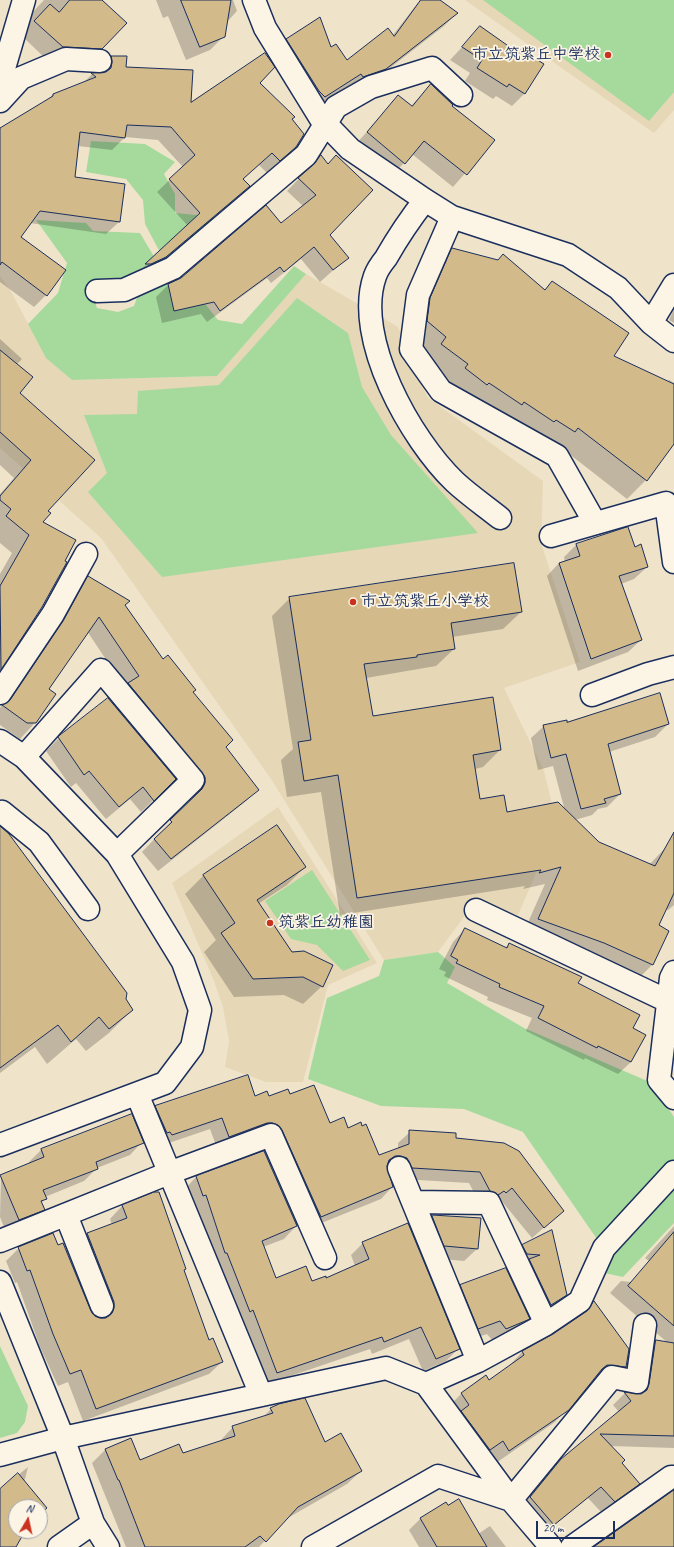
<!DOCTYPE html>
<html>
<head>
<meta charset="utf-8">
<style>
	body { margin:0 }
	#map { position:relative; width:674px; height:1547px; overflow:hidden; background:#efe3ca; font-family:Caveat,sans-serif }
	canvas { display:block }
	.north { position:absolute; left:8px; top:1499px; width:40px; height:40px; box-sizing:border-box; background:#fcf5e5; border:1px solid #a2a6af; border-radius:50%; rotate:9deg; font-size:11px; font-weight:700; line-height:16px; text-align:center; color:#1b2f5e }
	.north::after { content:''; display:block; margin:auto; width:14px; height:18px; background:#c8321e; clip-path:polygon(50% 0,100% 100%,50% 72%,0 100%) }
	.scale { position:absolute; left:536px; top:1521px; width:79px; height:18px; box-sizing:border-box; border:2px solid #1b2f5e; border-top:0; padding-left:5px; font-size:12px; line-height:14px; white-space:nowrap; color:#1b2f5e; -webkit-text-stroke:3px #fcf5e5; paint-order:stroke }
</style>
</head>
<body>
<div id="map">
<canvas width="674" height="1547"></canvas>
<div class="north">N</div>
<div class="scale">20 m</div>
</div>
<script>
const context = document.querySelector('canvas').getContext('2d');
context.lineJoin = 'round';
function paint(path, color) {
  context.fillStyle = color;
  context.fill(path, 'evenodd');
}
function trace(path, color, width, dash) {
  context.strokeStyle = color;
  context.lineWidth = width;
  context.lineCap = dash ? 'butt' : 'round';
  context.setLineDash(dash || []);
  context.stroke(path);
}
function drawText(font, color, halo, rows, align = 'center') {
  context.font = font + ' Caveat,"Klee One",sans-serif';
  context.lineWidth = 3.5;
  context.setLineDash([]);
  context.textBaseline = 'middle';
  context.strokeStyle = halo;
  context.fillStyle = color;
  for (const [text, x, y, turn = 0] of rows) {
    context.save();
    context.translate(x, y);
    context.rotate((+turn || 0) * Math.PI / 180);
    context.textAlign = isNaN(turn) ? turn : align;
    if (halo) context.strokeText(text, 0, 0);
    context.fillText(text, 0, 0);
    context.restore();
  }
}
const built = new Path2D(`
	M465 0H674V110L654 133Z
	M306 274 398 327 427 397 543 481 541 543 580 662 504 688 544 771 557 825 518 915 475 902 438 952 384 960 271 779 101 538 0 448V276L9 288 46 357 72 380 217 376Z
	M278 807 377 963 328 985 303 1082H266L225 1067 229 1041 223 1007 214 981 172 883Z`);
const green = new Path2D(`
	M483 0H674V92L649 121Z
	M91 141 145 144 175 162 164 174 175 194V213L218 217 164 260 145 224 143 200 126 179 86 172Z
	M36 220 86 223 93 231 140 233 156 260 115 284 90 287 97 308 118 312 134 306 138 295 181 274 218 320 242 324 294 266 306 274 217 376 72 380 46 358 28 324 58 293 67 263Z
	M297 298 348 333 362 387 391 435 478 533 162 577 88 492 107 473 84 415 137 414 138 391 219 385Z
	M312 870 370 960 343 971 317 945 291 939 265 901Z
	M438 952 455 967 447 983 524 1028 652 1083 674 1117V1160L599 1242 523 1132 464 1109 381 1106 308 1079 327 998 379 976 384 960Z
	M674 1183V1223L623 1277 600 1272 609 1250Z
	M0 1346 28 1406 25 1422 17 1433 0 1438Z`);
const shadow = new Path2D(`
	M44 0H101V48L87 63 48 61 21 35V25Z
	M156 0H233L237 11 227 22 224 36 210 50 186 60 168 16 163 18Z
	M420 0H438L457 13 444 26 372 82 350 89 348 86 312 109 274 52 287 40 331 49 347 62 393 35Z
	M480 28 514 51 543 65 524 94 512 106 496 96 493 99 465 81 470 73 450 60Z
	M112 57 125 68 190 104 259 83 291 120 296 146 267 173 259 165 243 179 249 186 236 199 153 270 134 276 188 226 157 192 183 167 158 140 125 137 112 150 78 146 74 178 119 222 106 234 30 223 20 237 46 295 34 307 0 282V129L47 101 53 94 82 84 92 74 100 73 99 69Z
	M431 85 451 106 494 140 453 187 412 154 392 176 355 145 399 96 411 106Z
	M321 156 329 235 347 258 320 282 301 259 271 283 267 278 207 322 201 314 162 323 156 297 168 285 281 225 303 206 287 191Z
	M452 249 544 291 552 283 612 356 667 382 669 380 674 383V446L672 445 646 480 627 499 559 446 450 384 423 363 409 340 434 268Z
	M674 309V323L669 320Z
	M0 339 22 359 16 365 19 393 47 511 41 523V607L0 669V574L12 553 0 543V494L14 478 0 465Z
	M576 545 635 549 647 567 634 579 621 584 641 640 628 652 578 671 547 576 559 563 565 562 564 557Z
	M89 577 124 605 163 661 192 692 225 747 258 789 245 802 158 871 142 852 190 802 193 797V790L87 631 48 690 55 694 32 726 20 739 0 725V708L51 635 76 590Z
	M290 598 521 612 503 629 452 637 454 649 436 666 366 678 372 717 500 750 483 767 475 769 479 800 506 814 565 811 553 766 538 770 531 738 544 726 566 723 668 724 655 737 609 752 620 794 607 807 598 809 592 815 575 820 599 843 649 865 667 846 674 850V905L668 910 665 909 657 926 668 931 652 965 635 982 522 936 545 884 523 889 525 886 340 915 321 792 287 797 281 760 293 749 272 616Z
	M108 700 175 779 141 812 130 799 106 819 76 783 71 787 46 751 59 738Z
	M277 826 305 867 287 885 258 904 292 953 322 986 303 1004 284 995 234 997 204 952 216 940 185 894 203 876Z
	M0 832 132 1010 109 1033 86 1051 76 1039 47 1064 35 1047 0 1073Z
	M465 929 505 948 509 944 577 984 632 1029 631 1062 618 1074 585 1058 584 1060 526 1031 532 1018 487 1000 488 997 444 976 446 972 439 969 453 942Z
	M290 1095 330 1124 348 1129 362 1127 378 1156 398 1149V1143L410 1132 455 1139 563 1211 532 1238 500 1199 494 1204 479 1202 469 1183 401 1179 388 1167H386L392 1187 381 1199 309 1228 271 1141 217 1148 210 1129 160 1146 144 1118 156 1106Z
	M142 1142 130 1155 97 1168 84 1181 45 1197 46 1198 41 1203 43 1209 31 1222 6 1232 0 1217 1 1176 29 1164V1162L41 1150Z
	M264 1152 296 1226 284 1239 263 1247 276 1280 312 1283 326 1279 355 1266 351 1255 363 1243 458 1349 446 1361 423 1371 409 1339 372 1354 370 1349 264 1385 184 1190 196 1177Z
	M159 1193 183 1271 209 1341 222 1362 209 1374 83 1421 68 1382 58 1386 40 1347 17 1282 15 1283 6 1261 19 1248 94 1317 102 1319 75 1247 87 1234 112 1225 110 1219 122 1206Z
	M432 1216 480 1218 477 1249 464 1261 432 1258 420 1228Z
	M674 1226V1448L610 1446 620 1463 639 1484 627 1495 602 1513 588 1498 541 1536 519 1509 561 1460 619 1412 613 1405 625 1393 638 1395 644 1353 656 1341 668 1343 610 1293 621 1281 631 1282 649 1261 645 1258Z
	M551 1231 566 1294 554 1306 540 1316 512 1257 523 1245Z
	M461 1285 528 1318 516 1331 493 1341 487 1334 466 1341 448 1298Z
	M594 1302 626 1367 613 1379 595 1377 555 1422 496 1463 449 1406 461 1394 489 1381 511 1366 510 1365 522 1352 553 1335 579 1318Z
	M271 1409 361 1471 347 1484 286 1519 259 1547H126L92 1463 105 1450 130 1439 139 1462 182 1454 219 1442 233 1427 263 1417Z
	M28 1467 18 1507H16V1516L9 1547H0V1490Z
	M421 1518 478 1534 490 1526 506 1547H419L409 1530Z`);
const building = new Path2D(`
	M70 0H102L127 23 102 49 63 47 34 21 50 4 59 12Z
	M181 0H231L225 37 200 47Z
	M421 0H440L458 13 386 69 363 77 361 74 325 97 319 91 286 39 320 17 331 47 336 44 347 60 388 28 394 36Z
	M480 26 514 50 517 47 544 64 525 94 509 84 507 87 477 68 482 60 462 47Z
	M265 53 275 67 260 83 295 117 292 119 304 134 296 147 280 161 272 153 243 179 250 186 166 257 151 264H145L200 213 169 179 195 155 171 127 127 125 125 138 80 132 75 177 125 184 120 222 40 211 21 237 66 270 47 296 2 262 0 265V128L53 96V94L96 77 91 73 106 72 111 68 112 62 111 56H127L126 67 193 70 191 102Z
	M431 84 453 105 452 106 495 140 467 175 424 141 405 164 367 132 398 95 412 106Z
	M321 155 328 164 336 155 373 190 330 235 349 258 333 270 314 247 284 272 280 267 220 311 214 302 174 311 168 284 181 278 266 205 281 223 316 195 298 178 314 164Z
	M452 248 498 260 503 254 545 290 552 281 629 333 614 356 674 384V444L647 481 578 428 575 432 556 420 554 422 524 402 522 405 489 383 487 385 465 368 468 364 441 344 446 337 427 321 430 298Z
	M0 350 33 377 20 393 95 460 48 511 51 513 43 522 76 540 65 561 67 562 42 607 1 670 0 586 29 535 6 516 11 509 0 500V496L31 460 0 432Z
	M628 527 635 547 641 544 648 567 619 576 642 640 591 659 559 563 580 556 576 544Z
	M514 563 522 612 451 623 455 649 417 655V657L364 664 373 716 493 697 501 750 473 755 480 799 504 795 507 812 558 802 599 842 655 866 674 832V893L659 925 669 931 653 965 604 943 538 919 561 867 539 873 541 870 357 898 338 775 304 781 298 742 311 740 289 597Z
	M88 576 130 601 125 605 163 659 168 655 196 690 193 692 233 740 226 747 259 790 171 859 154 839 172 822 170 820 202 789 205 783V777L128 683 139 676 99 617 49 689 56 694 36 723H27L2 705 10 700 63 621Z
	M660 693 669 724 608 744 621 794 604 799 606 803 581 809 566 754 551 758 543 725 567 720V722Z
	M108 698 176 779 154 801 143 787 119 807 89 771 84 775 58 737Z
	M277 825 306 867 257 900 292 952 304 951 333 965 323 987 303 977 253 979 221 933 235 923 203 875Z
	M0 826 9 834 127 993 126 999 133 1010 109 1029 99 1017 71 1042 58 1025 0 1068Z
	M465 928 507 948 509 943 582 977 578 983 640 1015 633 1028 646 1035 631 1062 598 1046 597 1048 538 1018 544 1006 499 987 500 984 456 963 458 960 451 956Z
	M248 1075 255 1096 267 1091 269 1096 288 1089 290 1094 314 1085 330 1123 344 1117 348 1128 361 1122 362 1126 366 1124 379 1155 409 1144V1130L456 1133V1138L504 1143 519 1151 564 1211 544 1228 512 1188 506 1193 504 1191 498 1195 490 1191 480 1172 412 1168 407 1158 400 1156H395L389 1160 387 1166 393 1187 321 1217 282 1130 278 1125 272 1123H267L229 1137 222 1118 172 1135 170 1132 167 1133 155 1106Z
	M132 1114 144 1143 96 1162 98 1169 43 1190 47 1199 41 1201 45 1210 19 1220 0 1175 44 1157 41 1149Z
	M264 1151 297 1226 262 1241 276 1278 306 1266 312 1281 326 1276V1278L369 1259 362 1242 408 1223 460 1349 436 1359 421 1327 384 1342 382 1337 277 1373 253 1310 250 1312 227 1253H225L206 1195 203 1196 196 1176Z
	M154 1192H159L186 1269 184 1270 209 1340 213 1338 223 1362 96 1409 81 1370 70 1374 53 1334 30 1270 27 1271 18 1247 53 1233 58 1245 63 1243 91 1311 95 1316 100 1318H106L112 1313 114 1308V1302L87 1233 127 1218 122 1205Z
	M432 1215 481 1218 478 1249 444 1246Z
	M552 1230 567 1295 551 1305 529 1259 540 1255 527 1254 522 1245Z
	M674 1232V1326L628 1286Z
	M506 1268 530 1319 506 1329 500 1321 478 1329 460 1285Z
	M594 1301 629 1349 626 1367 607 1365 602 1369 569 1410 509 1451 503 1441 490 1450 461 1411 469 1405 461 1393 486 1375 489 1380 524 1355 522 1351 553 1334 587 1311Z
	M656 1340 674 1343V1436L600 1434 625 1460 622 1463 640 1484 615 1502 601 1487 554 1525 530 1497 561 1459 631 1401 624 1392 641 1394 647 1390 649 1384Z
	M305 1398 325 1442 341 1433 362 1471 298 1507 266 1542 260 1536 245 1547H145L119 1480H118L105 1449 131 1438 140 1460 179 1444 183 1453 235 1436 232 1426 273 1413 270 1408 279 1404Z
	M18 1473 47 1508 40 1514V1507H16V1531H25L16 1547H0V1489Z
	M674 1490V1547H594Z
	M459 1499 487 1547H437L420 1518 446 1502 448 1505Z`);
const minor = new Path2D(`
	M254 0 265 28 321 119 350 149 425 200 452 217 568 255 618 288 651 323
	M0 82 24 0
	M0 101 21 78 66 59 100 61
	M425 200C410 219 398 237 386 258 382 263 377 270 375 276 353 338 411 440 455 482 469 495 485 506 500 518
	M452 217 418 295 411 349 441 391 557 456 595 523
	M674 285 651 323 674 341
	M97 291 124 290 173 268 306 155 336 107 371 87 432 68 461 95
	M551 536 666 503 674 562
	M0 693 53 614 86 554
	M592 695 648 674 674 667
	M0 741 24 757 117 854 183 962 200 1010 192 1047 165 1083 0 1145
	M24 757 101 670 193 780 117 854
	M0 813 2 812 39 842 88 909
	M476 910 674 1004
	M674 972 671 978 659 1080 674 1098
	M137 1094 261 1395
	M399 1168 478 1361
	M413 1202 489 1203 546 1324
	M66 1215 102 1306
	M0 1241 169 1173 271 1135 325 1258
	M0 1282 63 1438 386 1368 426 1384 511 1500 551 1547
	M426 1384 478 1361 546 1324 580 1301 604 1248 674 1172
	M0 1455 63 1438 93 1523 108 1547
	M59 1547 93 1523
	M313 1547 438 1476 511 1500 612 1377 637 1382 645 1325
	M572 1547 671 1477H674`);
const markers = [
	[608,55,4,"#c8321e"],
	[353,602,4,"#c8321e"],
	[270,923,4,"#c8321e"]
];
const poiNames = [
	["市立筑紫丘中学校",600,55,"right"],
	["市立筑紫丘小学校",361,602],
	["筑紫丘幼稚園",278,923]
];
paint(built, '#e6d7b7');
paint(green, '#a6da9d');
paint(shadow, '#0003');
paint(building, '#d2ba8a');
trace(building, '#1b2f5e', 1);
trace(minor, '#1b2f5e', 25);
trace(minor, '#fcf5e5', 22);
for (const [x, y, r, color] of markers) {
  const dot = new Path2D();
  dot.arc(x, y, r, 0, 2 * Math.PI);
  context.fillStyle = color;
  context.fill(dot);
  trace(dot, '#fcf5e5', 1.5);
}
drawText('bold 16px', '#1b2f5e', '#fcf5e5', poiNames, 'left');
</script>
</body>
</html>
